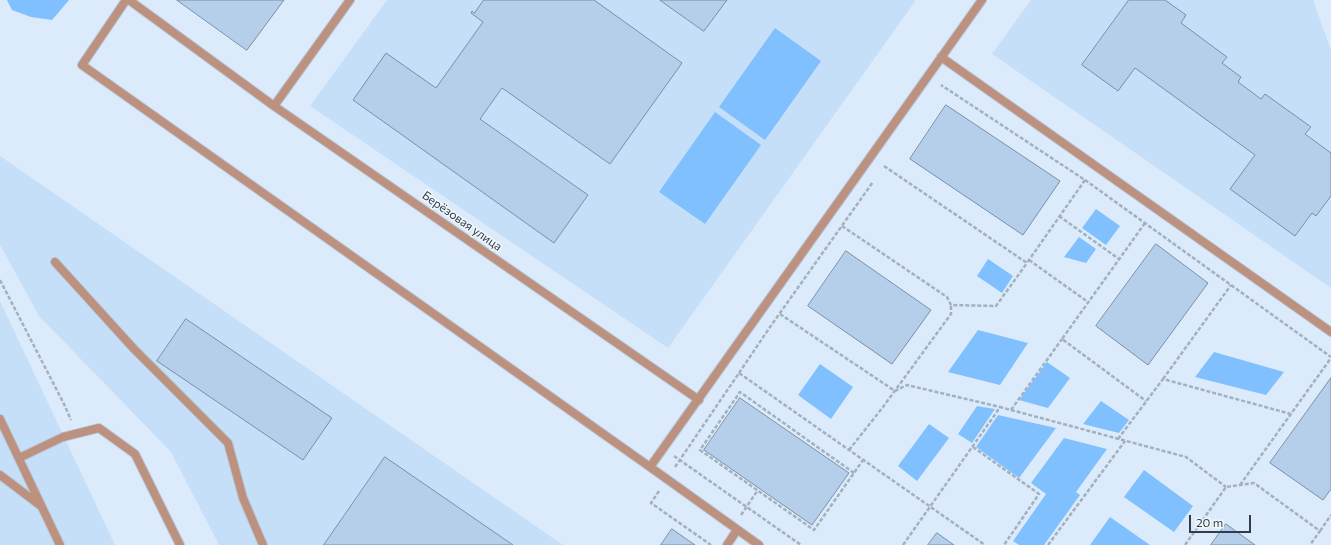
<!DOCTYPE html>
<html>
<head>
<meta charset="utf-8">
<style>
	body { margin:0 }
	#map { position:relative; width:1331px; height:545px; overflow:hidden; background:#dbebfb; font-family:Commissioner,sans-serif }
	canvas { display:block }
	.scale { position:absolute; left:1189px; top:515px; width:62px; height:18px; box-sizing:border-box; border:2px solid #323d47; border-top:0; padding-left:5px; font-size:12px; line-height:14px; white-space:nowrap; color:#323d47; -webkit-text-stroke:3px #f1f7fc; paint-order:stroke }
</style>
</head>
<body>
<div id="map">
<canvas width="1331" height="545"></canvas>
<div class="scale">20 m</div>
</div>
<script>
const context = document.querySelector('canvas').getContext('2d');
context.lineJoin = 'round';
function paint(path, color) {
  context.fillStyle = color;
  context.fill(path, 'evenodd');
}
function trace(path, color, width, dash) {
  context.strokeStyle = color;
  context.lineWidth = width;
  context.lineCap = dash ? 'butt' : 'round';
  context.setLineDash(dash || []);
  context.stroke(path);
}
function drawText(font, color, halo, rows, align = 'center') {
  context.font = font + ' Commissioner,sans-serif';
  context.lineWidth = 3;
  context.setLineDash([]);
  context.textBaseline = 'middle';
  context.strokeStyle = halo;
  context.fillStyle = color;
  for (const [text, x, y, turn = 0] of rows) {
    context.save();
    context.translate(x, y);
    context.rotate((+turn || 0) * Math.PI / 180);
    context.textAlign = isNaN(turn) ? turn : align;
    if (halo) context.strokeText(text, 0, 0);
    context.fillText(text, 0, 0);
    context.restore();
  }
}
const built = new Path2D(`
	M387 0H916L668 348 310 106Z
	M1031 0H1313L1331 50V288L992 54Z
	M0 156 563 545H219L171 452 39 316 0 245Z
	M0 301 115 545H0Z`);
const green = new Path2D(`
	M7 0H69L52 20 31 17 12 10Z
	M775 28 821 61 765 140 719 107Z
	M715 112 761 145 705 224 659 192Z
	M1096 209 1120 226 1106 245 1082 228Z
	M1079 237 1096 249 1086 263 1064 257Z
	M988 259 1013 276 1002 293 977 276Z
	M978 330 1028 343 1000 385 948 372Z
	M1214 352 1284 372 1266 395 1195 377Z
	M1047 362 1070 378 1048 408 1019 400Z
	M820 364 853 387 831 419 798 395Z
	M1101 401 1129 420 1119 433 1083 424Z
	M977 406 995 409 972 443 958 434Z
	M998 415 1056 428 1019 478 976 447Z
	M929 424 949 438 917 481 898 466Z
	M1064 438 1107 449 1076 492 1080 495 1044 545H1019L1013 541 1046 494 1031 483Z
	M1144 470 1193 506 1174 532 1124 497Z
	M1110 517 1150 545H1090Z`);
const building = new Path2D(`
	M177 0H284L247 50Z
	M484 0H594L682 63 610 164 502 88 480 119 588 195 554 243 353 100 386 53 436 88 483 22 471 13 472 11 474 13Z
	M660 0H727L704 31Z
	M1129 0H1165L1186 15 1181 23 1227 57 1222 63 1241 77 1238 82 1261 99 1265 94 1311 127 1305 134 1331 153V196L1316 216 1312 213 1295 236 1230 189 1255 155 1135 68 1118 91 1082 65Z
	M946 105 1060 181 1023 235 910 159Z
	M1156 244 1208 283 1148 365 1096 326Z
	M846 251 931 310 892 364 808 306Z
	M186 319 332 418 303 460 157 361Z
	M1331 378V489L1323 500 1270 463Z
	M740 398 849 473 812 525 704 450Z
	M385 457 513 545H324Z
	M1226 524 1255 545H1211Z
	M672 529 695 545H661Z
	M937 533 954 545H928Z`);
const path = new Path2D(`
	M884 166 1027 263 1029 260 1085 180 941 85
	M1085 180 1331 357
	M1059 216 1119 259
	M1145 223 1062 339 1146 401
	M842 226 947 297 951 305 996 306 1027 263
	M1029 260 1088 302
	M0 280 64 404 71 420
	M780 314 895 391 907 385 1000 407
	M739 373 770 327 873 182
	M1163 379 1231 285
	M1011 410 1062 339
	M1118 439 1163 379 1291 414
	M973 447 1039 494 1004 545
	M849 450 883 407 951 314V305
	M674 456 801 545
	M675 467 739 373 985 545
	M854 473 740 392 700 450 814 530 863 460
	M1240 485 1331 358
	M659 491 651 503 711 545
	M741 515 758 490
	M1320 531 1331 515
	M903 545 994 416 1000 407 1186 457 1226 487
	M1048 545 1125 441
	M1185 545 1226 487 1254 483 1320 531 1310 545`);
const service = new Path2D(`
	M126 0 82 65 650 467
	M941 57 1331 332
	M55 262 134 349 228 443 243 498 263 545
	M0 419 60 545
	M19 458 63 437 99 428 135 454 180 545
	M0 475 41 506
	M727 545 737 530
	M759 545 650 467 982 0`);
const minor = new Path2D(`
	M129 0 274 106 699 400
	M274 106 350 0`);
const streetNames = [
	["Берёзовая улица",462,221,35]
];
paint(built, '#c6dff9');
paint(green, '#81c0fe');
paint(building, '#b5cee9');
trace(building, '#7890a8', 1);
trace(service, '#b9c8d7', 10);
trace(minor, '#b9c8d7', 10);
trace(path, '#a3b1bf', 2.5, [4, 2]);
trace(service, '#bc9180', 8);
trace(minor, '#bc9180', 8);
drawText('12px', '#323d47', '#f1f7fc', streetNames);
</script>
</body>
</html>
